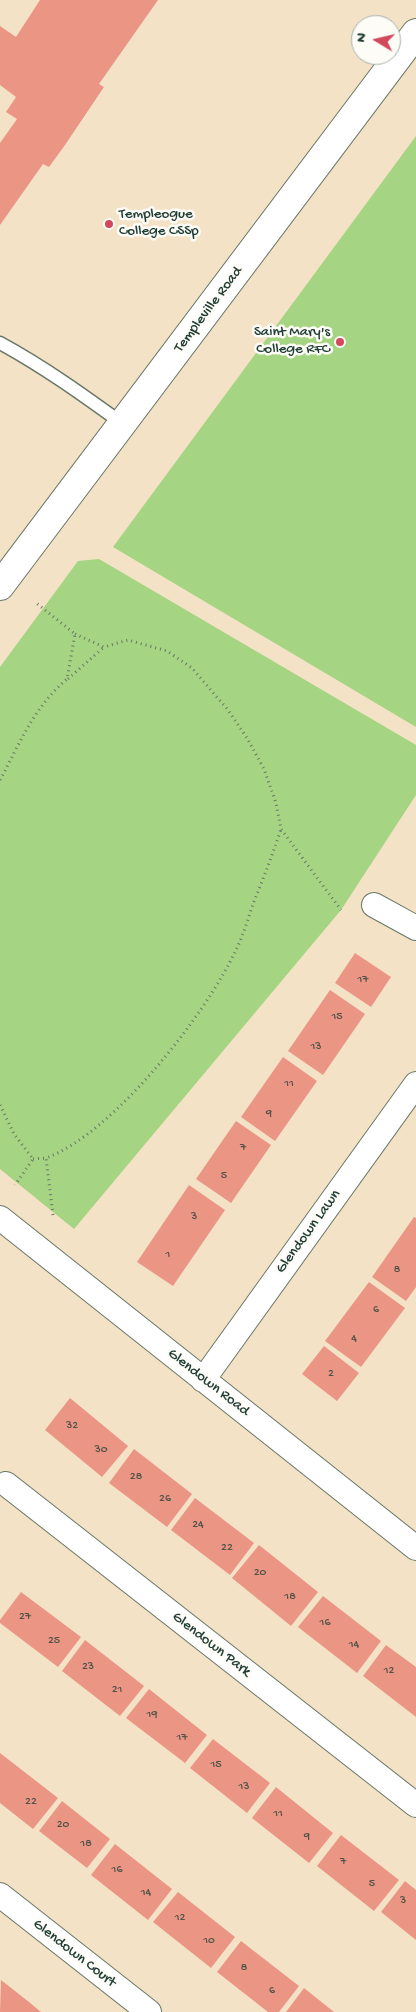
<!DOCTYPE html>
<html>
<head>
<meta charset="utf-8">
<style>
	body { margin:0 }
	#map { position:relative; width:416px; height:2012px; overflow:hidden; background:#f3e2c6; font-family:"Gochi Hand",sans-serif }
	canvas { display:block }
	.north { position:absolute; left:351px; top:15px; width:50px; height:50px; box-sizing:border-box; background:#fdfcf7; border:1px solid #a4b0a9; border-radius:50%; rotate:279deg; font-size:14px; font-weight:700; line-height:20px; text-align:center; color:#1f3d34 }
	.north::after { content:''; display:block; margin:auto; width:18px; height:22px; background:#d1495b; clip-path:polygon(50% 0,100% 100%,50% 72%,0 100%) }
</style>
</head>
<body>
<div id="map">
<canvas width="416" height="2012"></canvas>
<div class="north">N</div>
</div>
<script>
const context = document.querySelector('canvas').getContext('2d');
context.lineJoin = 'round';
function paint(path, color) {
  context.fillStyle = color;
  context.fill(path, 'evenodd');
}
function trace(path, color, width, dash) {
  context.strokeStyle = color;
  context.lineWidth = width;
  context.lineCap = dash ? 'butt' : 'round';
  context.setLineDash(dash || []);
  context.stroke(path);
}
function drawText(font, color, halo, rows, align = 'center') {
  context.font = font + ' "Gochi Hand",sans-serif';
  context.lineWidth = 5;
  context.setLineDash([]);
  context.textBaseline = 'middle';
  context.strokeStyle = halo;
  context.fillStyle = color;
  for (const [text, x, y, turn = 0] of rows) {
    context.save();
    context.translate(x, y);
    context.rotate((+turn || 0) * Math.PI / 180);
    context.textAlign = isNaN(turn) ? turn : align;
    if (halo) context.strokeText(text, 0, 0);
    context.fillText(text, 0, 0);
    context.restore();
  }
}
const green = new Path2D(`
	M416 136V727L113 547Z
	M99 559 416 745V795L341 910 74 1229 0 1169V667L78 561Z`);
const building = new Path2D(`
	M40 0H158L99 84 104 87 65 145 49 167 43 164 0 225V143L17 119 6 112 16 97 0 85V26L16 37Z
	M355 953 391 977 371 1007 335 983Z
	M330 990 365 1014 323 1075 288 1051Z
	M283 1057 317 1081 275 1141 241 1117Z
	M236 1121 271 1145 231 1203 196 1179Z
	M189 1185 225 1210 173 1286 137 1262Z
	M414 1217 416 1218V1287L406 1301 372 1277Z
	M369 1282 405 1308 361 1367 325 1341Z
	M324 1346 359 1373 337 1401 302 1374Z
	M70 1398 128 1446 102 1477 45 1430Z
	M134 1449 192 1494 167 1527 109 1483Z
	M195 1498 254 1543 230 1575 171 1530Z
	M259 1545 318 1592 291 1626 232 1578Z
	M21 1592 81 1637 58 1667 0 1623V1620Z
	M323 1596 381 1641 357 1673 298 1627Z
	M85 1640 144 1686 120 1716 62 1671Z
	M386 1645 416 1667V1717L363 1676Z
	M149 1689 207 1735 185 1763 126 1718Z
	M213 1739 270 1783 247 1813 190 1768Z
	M0 1753 58 1798 33 1829 0 1803Z
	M276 1787 333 1833 309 1863 252 1818Z
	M62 1801 110 1839 87 1868 39 1831Z
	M341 1835 399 1880 374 1911 317 1866Z
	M115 1844 172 1889 148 1920 91 1875Z
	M405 1881 416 1890V1940L381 1912Z
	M178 1892 235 1937 211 1968 153 1922Z
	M241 1941 299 1986 279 2012H268L217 1972Z
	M1 1980 29 2002 41 2012H0Z
	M304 1988 334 2012H286Z`);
const path = new Path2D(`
	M75 634 104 647 128 640 167 651 192 668 228 710 247 738 264 769 276 803 281 829 341 910
	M68 679 104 647
	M0 780C20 743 34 707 67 679L75 634 35 602
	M0 1105 14 1134 33 1159 15 1185
	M33 1159 46 1158
	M53 1215 46 1158C113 1134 206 1014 236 950 243 936 248 919 253 904 263 879 273 854 281 829`);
const lane = new Path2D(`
	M0 343C44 367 83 395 123 424`);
const street = new Path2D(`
	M374 905 416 928
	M0 1218 416 1548
	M203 1380 416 1084
	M6 1484 416 1805
	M0 1895 149 2012`);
const secondary = new Path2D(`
	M0 586 416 33`);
const markers = [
	[109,224,5,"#d1495b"],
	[340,342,5,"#d1495b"]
];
const numberNames = [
	["17",363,980],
	["15",337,1017],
	["13",316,1047],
	["11",289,1084],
	["9",269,1114],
	["7",243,1148],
	["5",224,1176],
	["3",194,1217],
	["1",168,1255],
	["8",397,1270],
	["6",376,1310],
	["4",354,1339],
	["2",331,1374],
	["32",72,1426],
	["30",101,1450],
	["28",136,1477],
	["26",165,1499],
	["24",198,1525],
	["22",227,1548],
	["20",260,1573],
	["18",290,1597],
	["27",25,1617],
	["16",325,1623],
	["25",54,1641],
	["14",354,1645],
	["23",88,1667],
	["12",389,1671],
	["21",117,1690],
	["19",152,1715],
	["17",182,1738],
	["15",216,1765],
	["13",244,1787],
	["22",31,1802],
	["11",278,1814],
	["20",63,1825],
	["9",307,1837],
	["18",86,1844],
	["7",343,1862],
	["16",117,1870],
	["5",372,1884],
	["14",146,1893],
	["3",403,1901],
	["12",180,1918],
	["10",209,1941],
	["8",244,1968],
	["6",272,1991]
];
const poiNames = [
	["Templeogue",119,215],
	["College CSSp",119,232],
	["Saint Mary's",330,333,"right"],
	["College RFC",330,350,"right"]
];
const streetNames = [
	["Templeville Road",209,310,-53],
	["Glendown Lawn",309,1232,-54],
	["Glendown Road",208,1383,38],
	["Glendown Park",211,1645,38],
	["Glendown Court",74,1954,38]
];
paint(green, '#a5d482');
paint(building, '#eb9685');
trace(lane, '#697767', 15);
trace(street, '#697767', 26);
trace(secondary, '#697767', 30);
trace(path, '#697767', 3, [1, 4]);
trace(lane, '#fff', 12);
trace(street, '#fff', 24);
trace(secondary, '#fff', 28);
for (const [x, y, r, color] of markers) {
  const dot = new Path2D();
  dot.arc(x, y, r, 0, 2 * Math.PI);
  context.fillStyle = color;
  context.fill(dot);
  trace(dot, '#fdfcf7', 2);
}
drawText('12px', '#525348', null, numberNames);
drawText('15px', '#1f3d34', '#fdfcf7', poiNames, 'left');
drawText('15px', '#1f3d34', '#fdfcf7', streetNames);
</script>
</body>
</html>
